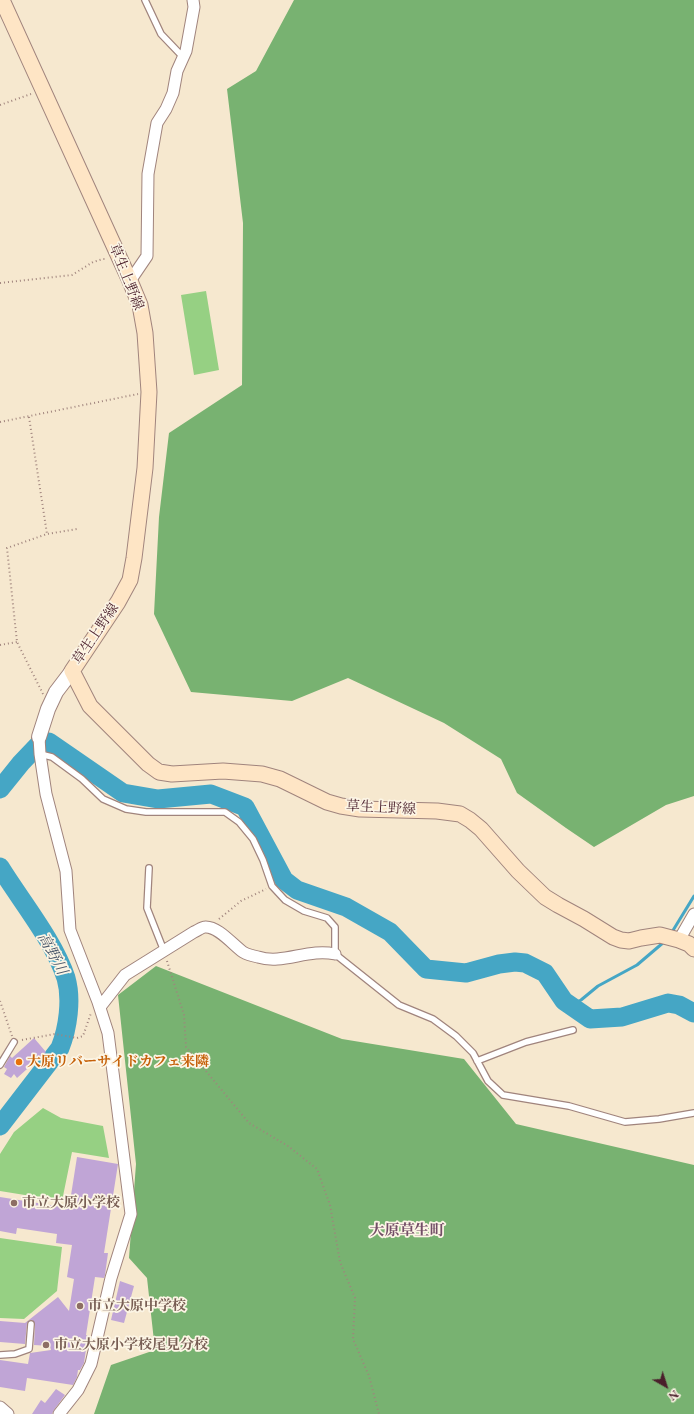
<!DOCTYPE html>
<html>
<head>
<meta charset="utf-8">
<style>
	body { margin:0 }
	#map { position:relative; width:694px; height:1414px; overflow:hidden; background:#f6e8cf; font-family:"EB Garamond",serif }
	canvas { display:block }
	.north { position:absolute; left:646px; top:1366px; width:40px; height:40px; -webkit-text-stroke:3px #fcf5e5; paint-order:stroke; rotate:141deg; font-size:11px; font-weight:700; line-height:16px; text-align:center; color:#4a1f2b }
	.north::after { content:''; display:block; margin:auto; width:14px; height:18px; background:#4a1f2b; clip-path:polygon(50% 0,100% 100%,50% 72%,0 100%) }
</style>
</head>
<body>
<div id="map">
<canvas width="694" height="1414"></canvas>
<div class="north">N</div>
</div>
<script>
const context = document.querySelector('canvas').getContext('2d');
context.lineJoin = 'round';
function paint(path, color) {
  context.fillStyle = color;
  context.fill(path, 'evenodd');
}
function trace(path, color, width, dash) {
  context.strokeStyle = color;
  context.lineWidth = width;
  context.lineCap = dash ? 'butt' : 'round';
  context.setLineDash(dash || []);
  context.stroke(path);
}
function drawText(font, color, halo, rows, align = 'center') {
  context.font = font + ' "EB Garamond","Noto Serif JP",serif';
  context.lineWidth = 3.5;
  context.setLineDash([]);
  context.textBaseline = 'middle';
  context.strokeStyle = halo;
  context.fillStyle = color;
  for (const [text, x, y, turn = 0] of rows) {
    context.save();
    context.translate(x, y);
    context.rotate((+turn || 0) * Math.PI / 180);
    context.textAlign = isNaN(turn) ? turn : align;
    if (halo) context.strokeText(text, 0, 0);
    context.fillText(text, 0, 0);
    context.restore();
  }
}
const green = new Path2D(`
	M206 291 219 370 194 375 181 295Z
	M43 1108 61 1118 103 1126 109 1158 72 1152 62 1201 0 1191V1154L14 1132Z
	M0 1238 62 1247 57 1291 24 1319 0 1318Z`);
const forest = new Path2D(`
	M294 0H694V796L666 805 594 847 566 828 517 793 501 759 444 723 348 678 292 701 191 692 154 614 159 517 169 433 242 385 243 223 227 89 256 71Z
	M156 966 342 1039 464 1059 516 1124 694 1165V1414H94L111 1365 155 1350 147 1278 129 1258 136 1164 118 995Z`);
const stream = new Path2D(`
	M672 932 694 896
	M571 1005 581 1000 598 986 637 965 664 942`);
const river = new Path2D(`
	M0 789 21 763 41 742H49L123 793 158 799 211 794 245 807 284 880 297 890 346 907 390 932 426 969 466 973 499 964 515 962 525 963 545 973 564 1001 590 1019 622 1017 668 1003 679 1005 694 1013
	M0 867C21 901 54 941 66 978 72 999 68 1028 60 1048L0 1126`);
const building = new Path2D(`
	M34 1038 46 1052 17 1078 14 1074 11 1078 4 1074 7 1069 4 1067 10 1056 12 1058Z
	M77 1157 118 1164 104 1253H108L105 1275 104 1278 95 1277 86 1335 88 1336 84 1363 80 1370H78L77 1377 73 1385 27 1378 25 1391 0 1387V1360L28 1364 30 1353 51 1350 50 1346 34 1345 35 1324 32 1320H29L27 1323 25 1344 0 1342V1321L25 1323 58 1297 69 1311 74 1279 67 1277 72 1245 56 1243 57 1234 17 1228 16 1234 0 1231V1197L69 1208Z
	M120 1281 134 1286 124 1323 111 1320Z
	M56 1389 65 1395 54 1410 52 1414H32L41 1400 45 1403Z`);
const path = new Path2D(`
	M0 105 31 94
	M0 283 72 275 93 262 103 259H106
	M29 417 47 534
	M0 422 138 394
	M0 645 17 642
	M43 694 17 642 7 548 47 534 77 529
	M219 919 241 901 266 889
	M167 961 184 1015 186 1047 249 1123 288 1146 317 1169 330 1205 340 1262 355 1298 353 1339 369 1376 379 1414
	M0 1001 12 1036
	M22 1040 55 1034 77 1038 83 1036 91 1013`);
const service = new Path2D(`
	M145 0 161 34 183 57
	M40 754 52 757 82 779 103 799 126 809 146 812H225L239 822 253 839 263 860 272 886 285 900 304 911 327 918 335 927V954L399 1005 433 1019 456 1036 473 1053 488 1081 503 1095 569 1106 625 1122 659 1119 694 1113
	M149 868 147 908 164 951
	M477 1061 526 1042 573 1030
	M0 1065 14 1042
	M0 1355 15 1354 29 1349 31 1324`);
const minor = new Path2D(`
	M130 281 147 256 148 174 157 123 166 109 173 93 177 71 186 51 194 7 193 0
	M39 737 40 754 46 794 66 871 70 930 98 1002 108 1033 131 1214 111 1278 91 1364 78 1390 59 1414
	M679 940 694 914
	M100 1007 125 975 194 932C197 931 202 927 205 927 218 926 233 945 243 952 248 955 253 956 258 957 283 965 308 948 335 954
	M0 1407 8 1414`);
const tertiary = new Path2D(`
	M39 737 48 709 56 692 72 671`);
const secondary = new Path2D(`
	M2 0 130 281 140 305 145 333 149 392 145 468 134 558 130 580 118 602 72 671 90 706 148 764 159 772 172 774 223 771 262 774 280 779 327 802 341 806 360 809 437 811 460 814 470 820 481 829 518 871 545 897 558 905 584 919 613 937 621 940 629 941 641 938 660 935 679 940 689 944 694 949`);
const markers = [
	[19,1062,4,"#e8710a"],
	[14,1203,4,"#8d6e63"],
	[80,1306,4,"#8d6e63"],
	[46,1345,4,"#8d6e63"]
];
const streetNames = [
	["草生上野線",126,277,68],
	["草生上野線",96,634,-56],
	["草生上野線",381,808,3]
];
const foodNames = [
	["大原リバーサイドカフェ来隣",27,1062]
];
const educationNames = [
	["市立大原小学校",22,1203],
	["市立大原中学校",88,1306],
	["市立大原小学校尾見分校",54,1345]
];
const waterNames = [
	["高野川",52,954,62]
];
const neighbourhoodNames = [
	["大原草生町",407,1231]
];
paint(green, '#96d083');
paint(forest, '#78b271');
trace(stream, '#45a6c5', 3);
trace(river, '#45a6c5', 19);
paint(building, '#c0a5d6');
trace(service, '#a0847d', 8);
trace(minor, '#a0847d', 13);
trace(tertiary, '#a0847d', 16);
trace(secondary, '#a0847d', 17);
trace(path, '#a0847d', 2, [1, 3]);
trace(service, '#fff', 5.5);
trace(minor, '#fff', 11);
trace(tertiary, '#fff', 14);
trace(secondary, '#fee5c5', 15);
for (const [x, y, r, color] of markers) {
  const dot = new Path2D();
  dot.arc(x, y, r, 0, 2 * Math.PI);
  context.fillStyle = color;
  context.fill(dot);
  trace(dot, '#fcf5e5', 1.5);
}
drawText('14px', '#4a1f2b', '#fcf5e5', streetNames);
drawText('bold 14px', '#c56008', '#fcf5e5', foodNames, 'left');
drawText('bold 14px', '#785e54', '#fcf5e5', educationNames, 'left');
drawText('italic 15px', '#485569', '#fcf5e5', waterNames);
drawText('bold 15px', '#734e67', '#fcf5e5', neighbourhoodNames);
</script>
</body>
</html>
